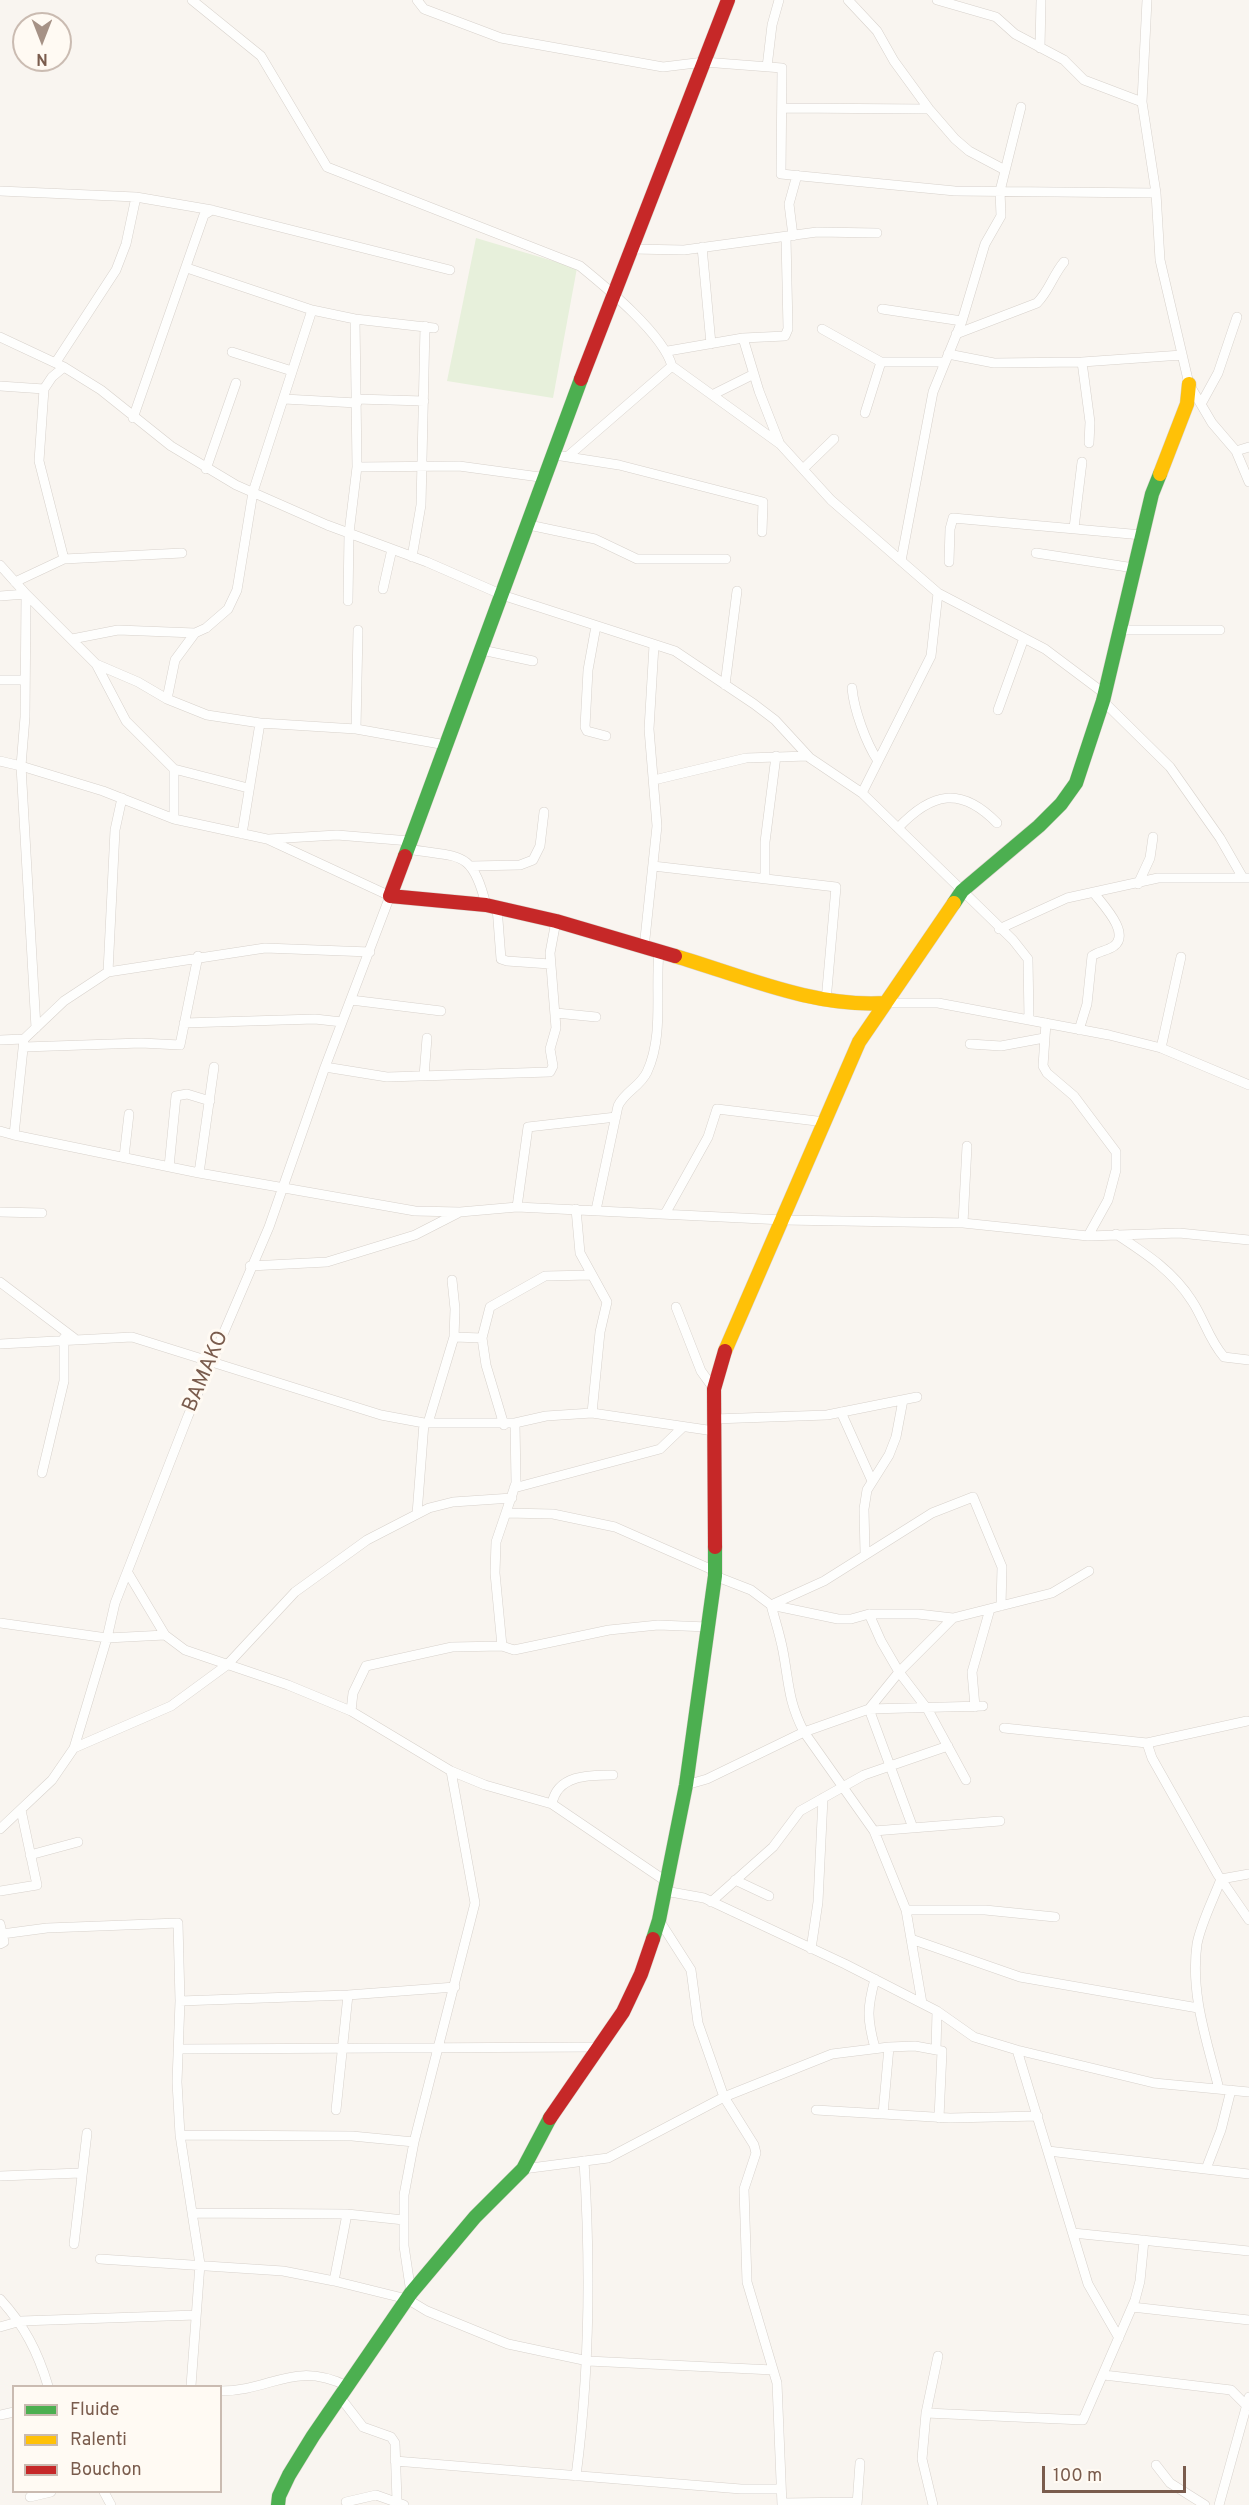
<!DOCTYPE html>
<html>
<head>
<meta charset="utf-8">
<style>
	body { margin:0 }
	#map { position:relative; width:1249px; height:2505px; overflow:hidden; background:#f9f5f0; font-family:Overpass,sans-serif }
	canvas { display:block }
	.legend { position:absolute; left:12px; top:2385px; width:210px; height:108px; box-sizing:border-box; background:#fffaf3; border:2px solid #cabbb1; margin:0; padding:8px 10px; list-style:none; font-size:18px; color:#7a5c4d }
	.legend li { display:flex; align-items:center; gap:12px; height:30px }
	.legend b { width:30px; border:2px solid #cabbb1 }
	.north { position:absolute; left:12px; top:12px; width:60px; height:60px; box-sizing:border-box; background:#fffaf3; border:2px solid #cabbb1; border-radius:50%; rotate:180deg; font-size:16px; font-weight:700; line-height:24px; text-align:center; color:#7a5c4d }
	.north::after { content:''; display:block; margin:auto; width:21px; height:27px; background:#a69286; clip-path:polygon(50% 0,100% 100%,50% 72%,0 100%) }
	.scale { position:absolute; left:1042px; top:2466px; width:144px; height:27px; box-sizing:border-box; border:3px solid #7a5c4d; border-top:0; padding-left:8px; font-size:18px; line-height:21px; white-space:nowrap; color:#7a5c4d; -webkit-text-stroke:4px #fffaf3; paint-order:stroke }
</style>
</head>
<body>
<div id="map">
<canvas width="1249" height="2505"></canvas>
<ul class="legend">
<li><b style="height:8px;background:#4caf50"></b>Fluide</li>
<li><b style="height:8px;background:#ffc107"></b>Ralenti</li>
<li><b style="height:8px;background:#c62828"></b>Bouchon</li>
</ul>
<div class="north">N</div>
<div class="scale">100 m</div>
</div>
<script>
const context = document.querySelector('canvas').getContext('2d');
context.lineJoin = 'round';
function paint(path, color) {
  context.fillStyle = color;
  context.fill(path, 'evenodd');
}
function trace(path, color, width, dash) {
  context.strokeStyle = color;
  context.lineWidth = width;
  context.lineCap = dash ? 'butt' : 'round';
  context.setLineDash(dash || []);
  context.stroke(path);
}
function drawText(font, color, halo, rows, align = 'center') {
  context.font = font + ' Overpass,sans-serif';
  context.lineWidth = 6;
  context.setLineDash([]);
  context.textBaseline = 'middle';
  context.strokeStyle = halo;
  context.fillStyle = color;
  for (const [text, x, y, turn = 0] of rows) {
    context.save();
    context.translate(x, y);
    context.rotate((+turn || 0) * Math.PI / 180);
    context.textAlign = isNaN(turn) ? turn : align;
    if (halo) context.strokeText(text, 0, 0);
    context.fillText(text, 0, 0);
    context.restore();
  }
}
const green = new Path2D(`
	M476 238 577 268 553 398 447 381Z`);
const street = new Path2D(`
	M192 0 261 56 327 167 580 266C607 288 663 334 672 366L780 444 831 500 938 593 1045 649 1105 694
	M417 0 424 9 501 38 663 67 704 62 782 68 781 174 955 191 1156 193
	M848 0 877 31 894 61 929 109 955 139 969 151 1005 170
	M937 0 996 17 1015 34 1064 60 1084 80 1142 102
	M1147 0 1142 102 1156 193 1160 260 1189 384 1212 423 1236 451
	M1040 48 1041 0
	M767 67 772 25 779 0
	M782 108 929 109
	M0 191 136 197 212 210
	M793 236 789 204 797 175
	M702 247 711 344
	M632 249 684 250 817 232 877 233
	M187 268 312 310 355 319 434 328
	M882 309 962 321
	M822 329 881 362
	M956 334 1037 303C1049 291 1053 275 1064 262
	M0 337 64 367 101 390 171 446 236 485 327 525 427 562 505 596 675 651 754 704 775 720 810 758 862 793 1013 940 1028 959 1029 1020
	M743 338 759 391 779 442
	M668 351 743 338 785 336 788 329 786 237
	M232 352 292 371
	M948 354 994 363 1082 362 1182 355
	M56 362 116 270 126 244 136 197
	M1082 362 1090 422 1089 443
	M0 386 44 389
	M714 394 754 374
	M284 399 357 403
	M356 399 424 401
	M1201 404 1218 373 1237 317
	M865 413 881 362H945
	M133 418 204 215 212 210 450 270
	M1249 447 1236 451 1249 482
	M555 455 619 465 763 502 762 532
	M567 457 672 366
	M357 467 459 466 547 478
	M206 469 236 383
	M803 469 834 439
	M529 525 595 539 637 559H726
	M1074 528 1082 462
	M1036 553 1134 568
	M412 557 421 505 425 326
	M64 559 39 461 44 389 52 377 64 367
	M901 561 933 392 962 321 985 244 1001 216 1000 191 1021 107
	M949 562 950 529 953 518 1142 535
	M0 565 26 594 25 717 21 766 0 761
	M15 582 64 559 182 553
	M383 589 392 549
	M0 596 26 594 96 664 126 721 174 769 248 788
	M348 601 349 533 357 467 355 319
	M596 626 588 670 585 727 587 731 606 736
	M1120 630H1220
	M72 639 118 630 195 633 206 628 228 609 237 590 253 492 312 310
	M482 650 533 661
	M96 664 138 682 167 699 207 715 260 723 356 729 446 745
	M0 680H25
	M725 685 737 591
	M852 688C854 710 866 743 878 761
	M167 699 175 660 195 633
	M1103 701 1170 767 1220 838 1243 878
	M998 710 1024 638
	M356 729 358 630
	M654 780 746 758 808 756
	M862 793 931 656 938 593
	M174 819V769
	M898 828C932 792 961 786 997 823
	M242 834 260 723
	M269 839 337 835 410 841
	M408 849C459 858 472 848 486 905
	M471 866 520 865 533 860 540 846 544 812
	M653 866 836 887 826 1001
	M765 878V842L776 756
	M1138 884 1150 858 1153 837
	M497 907 501 959 507 961 550 964
	M999 929 1067 898 1158 878H1249
	M644 948 657 826 649 729 654 645
	M370 952 265 948 108 972 64 1001 24 1039 14 1135 199 1173 415 1211 460 1212 517 1207 783 1220 963 1223 1088 1236 1179 1233 1249 1240
	M108 972 115 830 122 798
	M351 1000 441 1011
	M886 1003H938L1109 1035 1161 1048 1249 1085
	M556 1013 596 1017
	M184 1023 315 1019 342 1022
	M1046 1023 1043 1066 1047 1073 1074 1096 1116 1152V1170L1108 1200 1088 1236
	M1079 1030 1087 1004 1092 956C1099 951 1107 951 1114 946 1131 933 1102 904 1094 893
	M0 1040 24 1039
	M970 1044 1001 1046 1044 1038
	M24 1047 141 1043 180 1045 198 956
	M1161 1048 1181 957
	M325 1067 387 1077 550 1072 553 1066 550 1049 556 1028 550 953 556 921
	M424 1076 427 1038
	M0 1131 14 1135
	M124 1157 129 1114
	M169 1167 176 1096 187 1094 210 1101
	M199 1173 214 1067
	M517 1207 528 1127 616 1117
	M576 1209 580 1253 607 1302 600 1332 592 1413
	M596 1210 618 1106C625 1091 640 1087 647 1072 664 1036 655 991 659 952
	M0 1212 42 1213
	M665 1214 708 1137 717 1109 825 1122
	M963 1223 967 1146
	M1116 1234C1145 1253 1173 1271 1192 1301 1204 1319 1209 1340 1224 1357L1249 1360
	M250 1266 327 1262 415 1235 458 1213
	M0 1282 74 1338
	M676 1307 701 1371 714 1389
	M454 1337 482 1338
	M0 1344 132 1337 381 1415 424 1423H515L516 1483 496 1542 495 1573 502 1646 514 1650 609 1630 658 1625 708 1627
	M841 1412 872 1481
	M714 1419 827 1415 917 1397
	M428 1423 454 1337 455 1309 452 1280
	M515 1423 546 1416 592 1413 714 1431
	M504 1425 486 1365 482 1338 490 1307 545 1276 591 1275
	M42 1473 64 1381V1338
	M514 1488 660 1449 683 1427
	M506 1513 553 1514 615 1527 715 1571
	M417 1514 424 1423
	M865 1554 864 1509 867 1490 889 1455 896 1437 903 1400
	M128 1573 165 1635
	M715 1576 751 1590 771 1605 838 1619H851L869 1614H918L953 1618 1052 1593 1089 1571
	M771 1605C775 1620 780 1635 783 1651 789 1683 788 1701 804 1732L874 1831 906 1910 922 2003
	M771 1605 824 1581 932 1513 973 1497 1002 1567 1001 1606
	M869 1614 881 1641 899 1672 928 1710 966 1780
	M0 1623 107 1638 165 1635 185 1650 288 1685 351 1711 451 1771 485 1785 552 1804 667 1882
	M975 1707 972 1672 990 1609
	M869 1709 913 1828
	M869 1709 899 1672 953 1618
	M351 1711 353 1693 366 1666 452 1647 502 1646
	M1004 1728 1147 1743 1247 1721
	M1147 1743 1152 1758 1218 1875 1249 1920
	M74 1748 171 1706 227 1665 295 1592 367 1540 429 1508 453 1502 512 1498
	M686 1785 707 1779 804 1732 869 1709 983 1706
	M552 1804C557 1775 588 1775 613 1775
	M0 1829 52 1780 74 1748 107 1638 115 1603 188 1416 269 1227 325 1067 390 896 267 839 174 819 103 791 21 766 36 1028
	M874 1831 1000 1821
	M30 1855 78 1842
	M735 1880 769 1896
	M0 1891 37 1885 21 1810
	M665 1891 704 1898 845 1964 937 2011 974 2037 1017 2050 1154 2083 1249 2092
	M711 1902 773 1847 800 1811 864 1775 948 1746
	M906 1910H985L1055 1917
	M659 1920 691 1970 698 2023 724 2097 754 2145 756 2153 744 2189 747 2282 777 2383 782 2505
	M0 1924 4 1942 0 1944
	M2 1934 47 1928 178 1923 180 2001 177 2082 180 2135 200 2264 191 2386
	M911 1939 1020 1977 1198 2008
	M811 1949 818 1902 823 1798
	M180 2001 348 1995 455 1987
	M875 2048C867 2019 867 2008 875 1979
	M179 2049 598 2047
	M936 2050 937 2011
	M1017 2050 1088 2284 1119 2338
	M1219 2089C1207 2041 1190 1994 1197 1944 1201 1923 1213 1900 1221 1879L1249 1874
	M336 2110 348 1995
	M816 2110 950 2118 1038 2116
	M883 2114 889 2047
	M180 2135 352 2136 414 2142
	M1048 2151 1249 2174
	M523 2169 608 2158 724 2097 832 2054 889 2047 915 2046 942 2051 939 2118
	M1206 2169 1221 2130 1231 2090
	M0 2176 81 2173
	M192 2213 347 2214 404 2220
	M1073 2233 1249 2251
	M74 2244 87 2133
	M100 2259 283 2271 334 2281 407 2299 427 2311 508 2344 588 2361 773 2370
	M334 2281 347 2214
	M411 2293 404 2246V2195L414 2142 475 1903 451 1771
	M0 2299C24 2325 38 2352 48 2386
	M1132 2307 1249 2320
	M0 2327 21 2321 196 2315
	M1104 2375 1231 2390 1247 2406
	M220 2391C272 2391 293 2360 347 2386
	M340 2397 363 2427 391 2437 395 2443 397 2501
	M926 2413 1083 2420 1135 2300 1140 2281 1144 2240
	M0 2415 14 2412
	M395 2461 741 2489H780
	M1156 2465 1170 2483 1205 2505
	M576 2476C590 2369 591 2269 584 2161
	M104 2492 111 2505
	M30 2497 51 2492
	M346 2502 376 2495 404 2505
	M782 2503 857 2502
	M857 2505 860 2463
	M933 2505 922 2459 926 2413 938 2356
	M1219 2505 1249 2397`);
const fast = new Path2D(`
	M405 856 581 379
	M954 903 962 891 1039 826 1061 804 1076 783 1103 701 1152 494 1160 474
	M653 1939 659 1920 686 1785 715 1576V1547
	M278 2505 279 2496 289 2475 313 2436 411 2293 475 2217 523 2169 550 2118`);
const slow = new Path2D(`
	M1160 474 1187 404 1189 384
	M675 956C743 976 814 1008 886 1003
	M725 1351 859 1042 954 903`);
const jam = new Path2D(`
	M581 379 728 0
	M405 856 390 896 486 905 556 921 675 956
	M715 1547 714 1389 725 1351
	M550 2118 623 2012 641 1974 653 1939`);
const streetNames = [
	["BAMAKO",207,1372,-67]
];
paint(green, '#e7f0db');
trace(street, '#d7d1cb', 10);
trace(fast, '#d9d2cb', 15);
trace(slow, '#d9d2cb', 15);
trace(jam, '#d9d2cb', 15);
trace(street, '#fefefd', 9);
trace(fast, '#4caf50', 14);
trace(slow, '#ffc107', 14);
trace(jam, '#c62828', 14);
drawText('21px', '#7a5c4d', '#fffaf3', streetNames);
</script>
</body>
</html>
